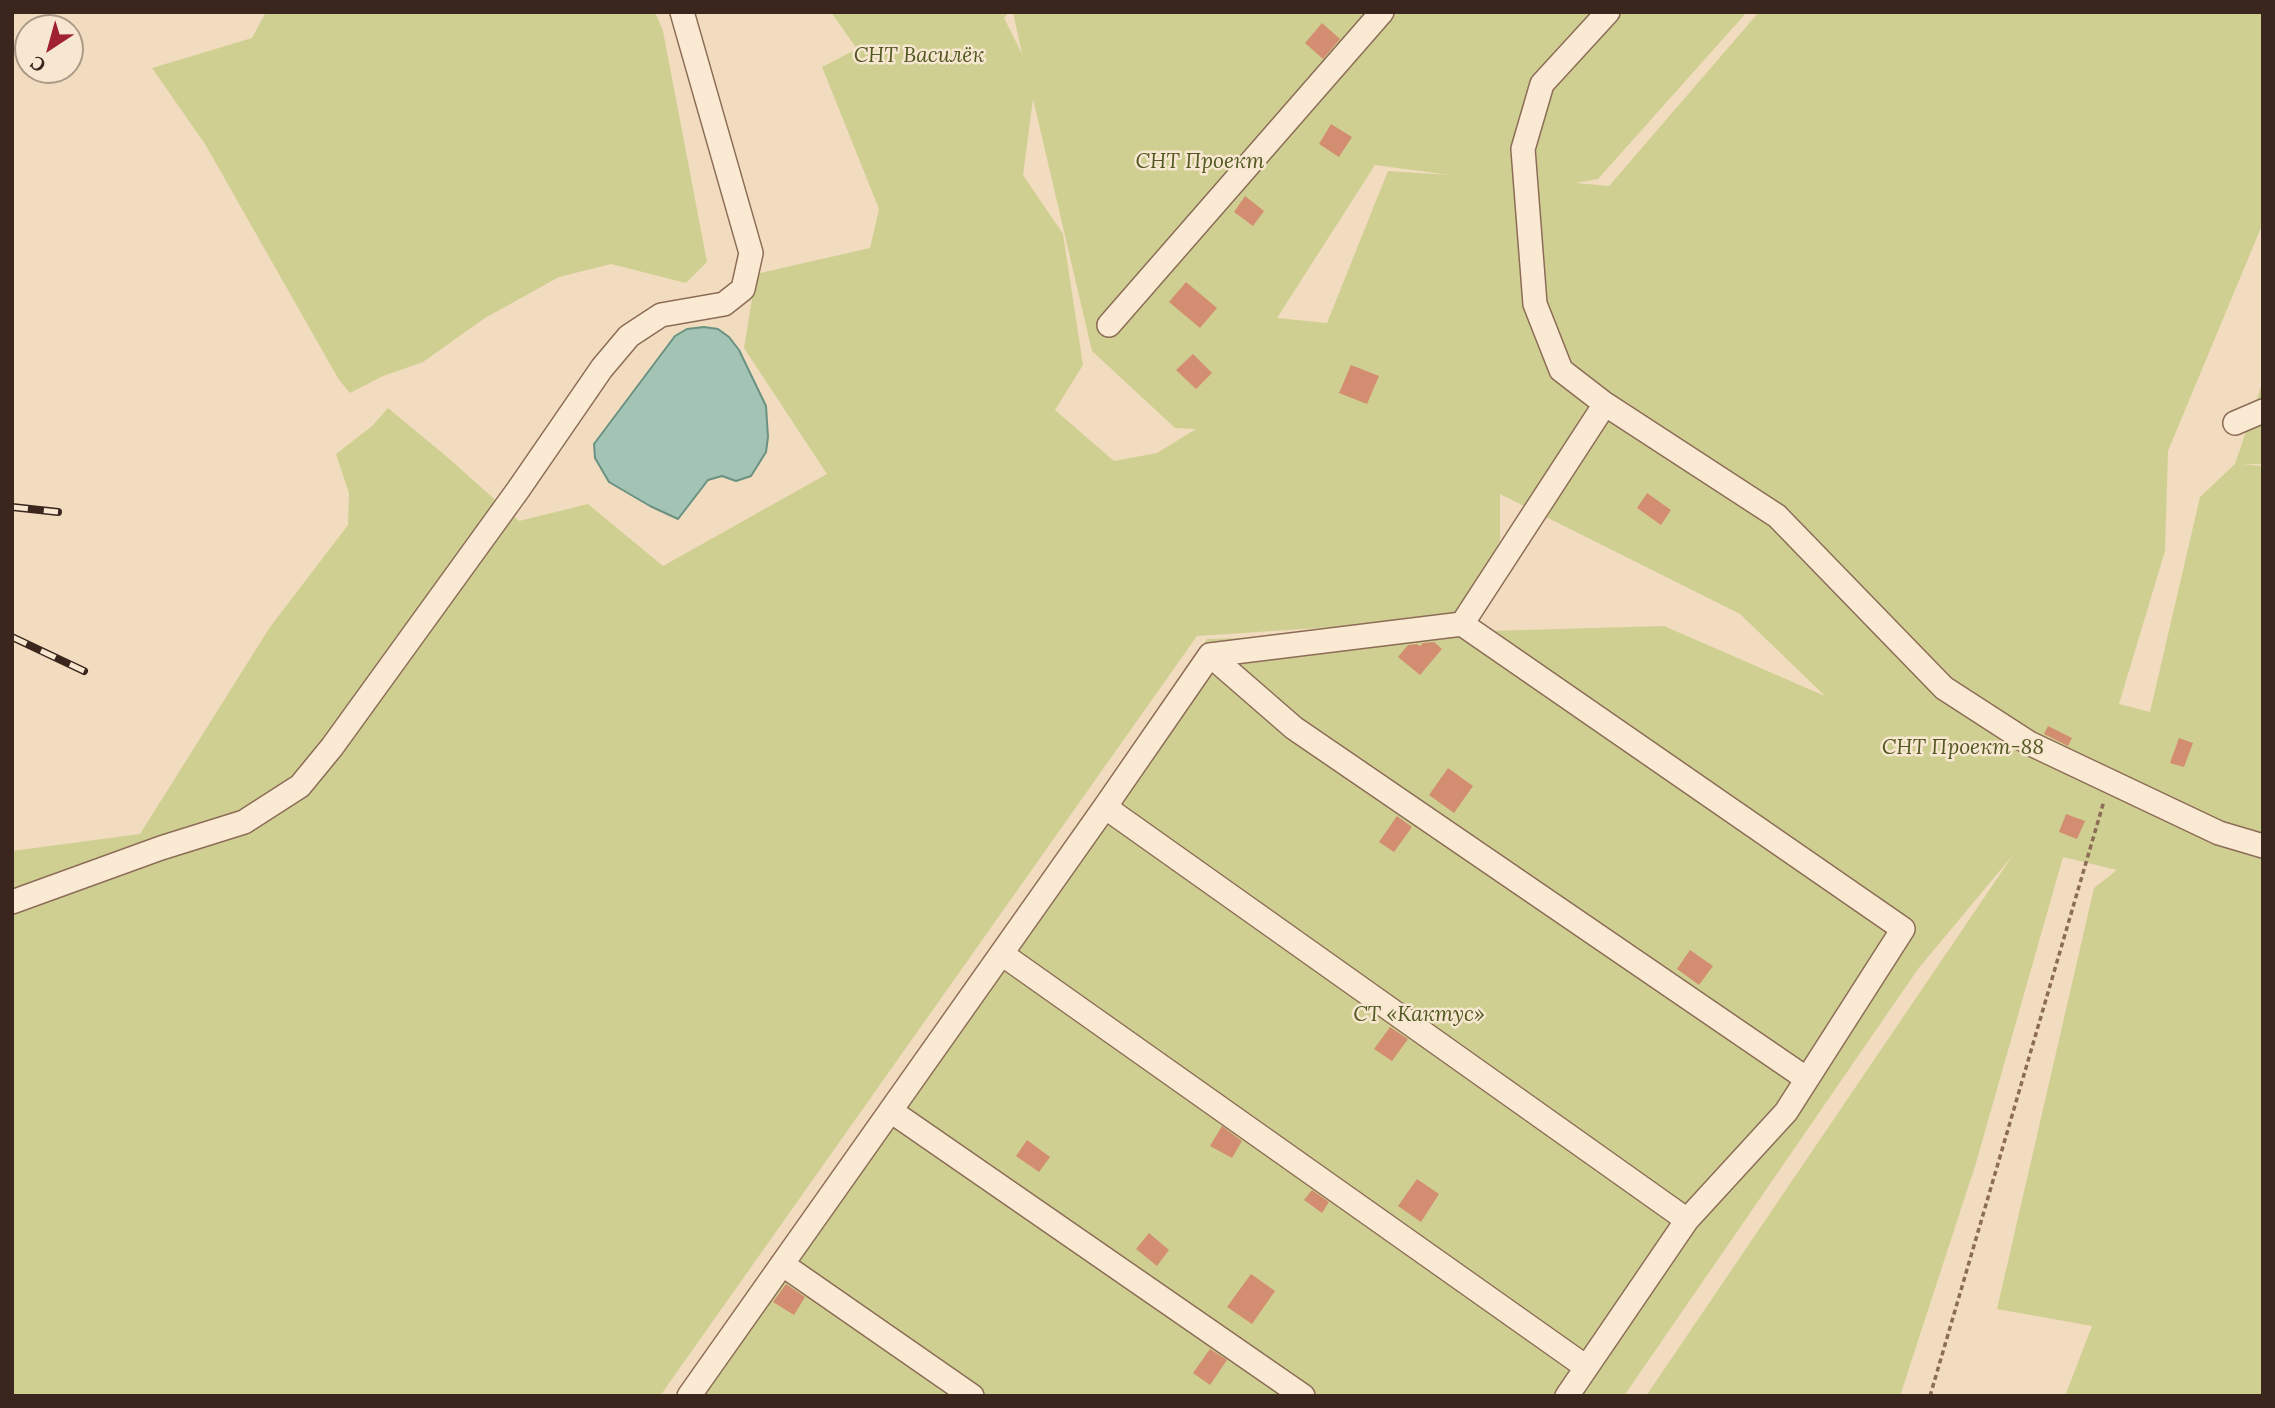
<!DOCTYPE html>
<meta charset="utf-8">
<style>
body{margin:0}
#map{position:relative;width:2275px;height:1408px;overflow:hidden;background:#f1dcbf;font-family:Lora,serif}
canvas{display:block}
.frame{position:absolute;inset:0;border:14px solid #3a261c;pointer-events:none}
.north{position:absolute;left:14px;top:14px;width:70px;height:70px;box-sizing:border-box;background:#f8e7d0;border:2px solid #ac9a88;border-radius:50%;rotate:216deg;font-size:19px;font-weight:700;line-height:28px;text-align:center;color:#3a261c}
.north::after{content:'';display:block;margin:auto;width:24px;height:32px;background:#9f2132;clip-path:polygon(50% 0,100% 100%,50% 72%,0 100%)}
</style>
<div id="map">
<canvas width="2275" height="1408"></canvas>
<div class="frame"></div>
<div class="north">С</div>
</div>
<script>
const c = document.querySelector('canvas').getContext('2d');
c.lineJoin = 'round';
function paint(path, color) {
  c.fillStyle = color;
  c.fill(path, 'evenodd');
}
function poly(rows) {
  const path = new Path2D();
  for (const r of rows) {
    path.moveTo(r[0], r[1]);
    for (let i = 2; i < r.length; i += 2) path.lineTo(r[i], r[i + 1]);
  }
  return path;
}
function stroke(path, color, width, dash) {
  c.strokeStyle = color;
  c.lineWidth = width;
  c.lineCap = dash ? 'butt' : 'round';
  c.setLineDash(dash || []);
  c.stroke(path);
}
function label(font, color, halo, rows, align = 'center') {
  c.font = font + ' Lora,serif';
  c.lineWidth = 5;
  c.setLineDash([]);
  c.textBaseline = 'middle';
  c.strokeStyle = halo;
  c.fillStyle = color;
  for (const [text, x, y, turn = 0] of rows) {
    c.save();
    c.translate(x, y);
    c.rotate((+turn || 0) * Math.PI / 180);
    c.textAlign = isNaN(turn) ? turn : align;
    if (halo) c.strokeText(text, 0, 0);
    c.fillText(text, 0, 0);
    c.restore();
  }
}
const green = poly([
 [266,12,655,12,663,31,707,262,686,283,611,264,559,277,485,318,423,362,383,376,350,393,339,380,205,144,152,68,252,38],
 [831,12,1009,12,1004,18,1022,54,1013,12,1747,12,1598,179,1576,183,1609,186,1759,12,2263,12,2263,223,2168,451,2165,551,2119,704,2150,712,2200,497,2235,464,2263,381,2263,464,2243,464,2263,466,2263,1396,2065,1396,2092,1326,1997,1309,2094,888,2117,870,2063,857,1976,1163,1900,1396,1646,1396,2013,855,1918,969,1624,1396,675,1396,1207,639,1664,626,1825,696,1740,614,1500,494,1500,541,1455,619,1197,636,660,1396,12,1396,12,851,140,834,270,627,348,525,349,493,336,454,372,426,388,408,446,456,519,521,588,504,663,566,827,474,744,348,756,274,870,248,879,209,822,67,857,49],
 [1033,99,1092,351,1175,428,1196,429,1157,453,1114,461,1055,410,1083,365,1063,234,1023,175],
 [1375,165,1450,175,1388,171,1327,323,1277,318]
]);
const water = poly([
 [704,327,718,329,729,337,739,350,766,406,768,437,766,452,751,476,736,481,722,476,708,480,678,519,650,506,609,482,595,458,594,444,675,336,687,329,704,327]
]);
const building = poly([
 [1322,23,1340,39,1323,59,1305,43],
 [1331,124,1352,137,1339,157,1319,144],
 [1245,196,1264,211,1253,226,1234,212],
 [1186,282,1217,308,1200,328,1169,302],
 [1193,354,1212,373,1196,389,1176,370],
 [1351,365,1379,376,1367,404,1339,393],
 [1647,493,1671,510,1661,525,1637,508],
 [1434,642,1442,649,1420,675,1398,657,1408,645,1417,644,1420,646,1423,643],
 [2048,726,2072,738,2068,746,2044,734],
 [2179,738,2193,743,2184,767,2170,763],
 [1448,768,1473,786,1454,813,1429,795],
 [2066,814,2085,821,2077,839,2059,832],
 [1397,816,1412,827,1394,852,1379,842],
 [1690,950,1713,966,1699,985,1677,969],
 [1390,1027,1408,1039,1392,1061,1374,1049],
 [1222,1126,1242,1141,1232,1158,1210,1146],
 [1027,1140,1050,1157,1039,1172,1016,1156],
 [1417,1179,1439,1194,1421,1222,1398,1206],
 [1312,1190,1329,1202,1322,1213,1304,1200],
 [1149,1233,1169,1250,1157,1266,1136,1249],
 [1251,1274,1275,1291,1252,1324,1227,1307],
 [786,1284,805,1297,794,1315,773,1302],
 [1210,1349,1227,1360,1210,1385,1193,1373]
]);
const path = poly([
 [1930,1396,2104,801]
]);
const minor = poly([
 [1608,12,1542,84,1523,149,1535,304,1561,370,1605,404,1777,516,1944,688,2029,743,2219,833,2263,846],
 [1109,325,1382,12],
 [2235,423,2263,411],
 [1462,624,1605,404],
 [1210,655,1294,728,1807,1079],
 [1105,807,1687,1220],
 [12,902,161,848,244,822,300,786,332,747,518,490,602,368,629,336,661,315,724,304,743,289,751,253,682,12],
 [1002,954,1586,1367],
 [891,1111,1303,1396],
 [782,1264,972,1396],
 [689,1396,1105,807,1210,655,1462,624,1903,929,1786,1112,1687,1220,1567,1396]
]);
const rail = poly([
 [12,507,58,512],
 [12,637,84,671]
]);
const parkNames = [
 ["СНТ Василёк",919,56],
 ["СНТ Проект",1200,162],
 ["СНТ Проект-88",1963,748],
 ["СТ «Кактус»",1419,1015]
];
paint(green, '#d0cf92');
paint(water, '#a3c3b5');
stroke(water, '#699282', 2);
paint(building, '#d38e72');
stroke(minor, '#8c6c56', 26);
stroke(path, '#8c6c56', 3.5, [5, 3.5]);
stroke(minor, '#fbead3', 23);
stroke(rail, '#3a261c', 8);
stroke(rail, '#f8e7d0', 5, [16]);
label('italic 21px', '#515821', '#f8e7d0', parkNames);
</script>
